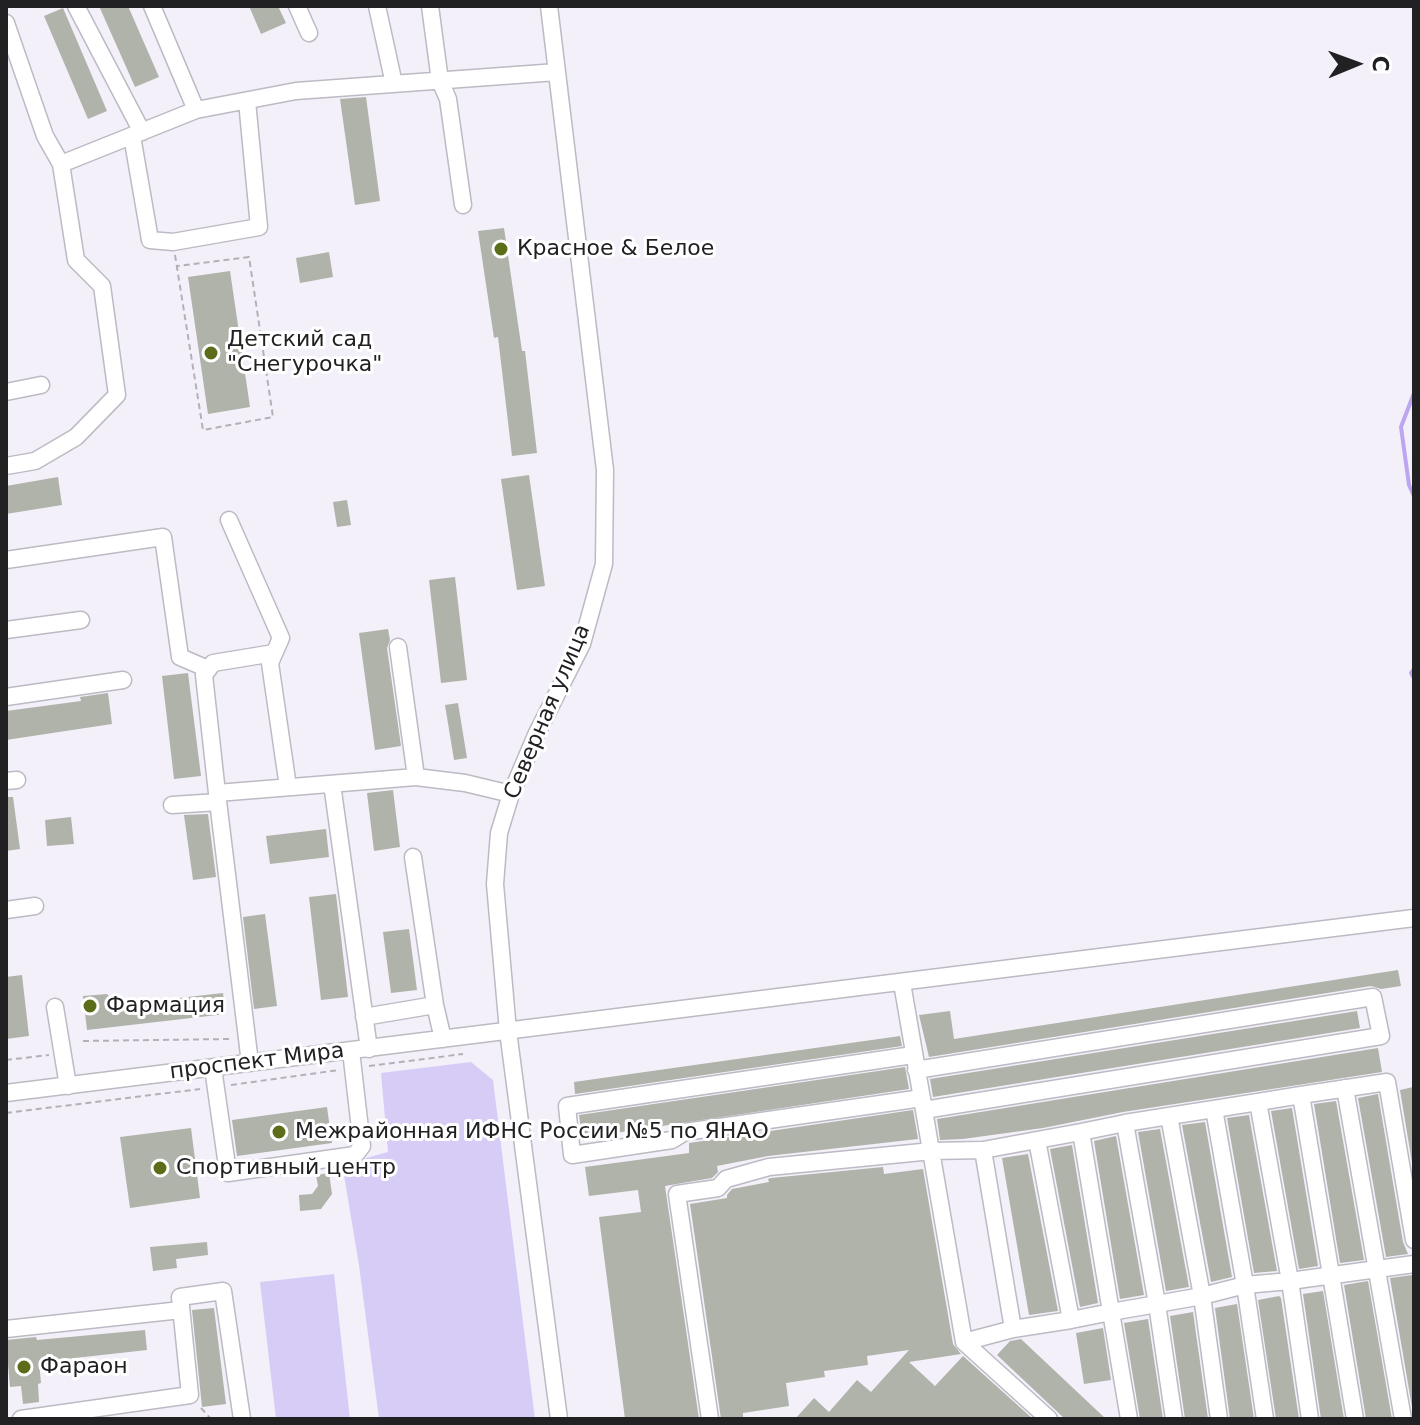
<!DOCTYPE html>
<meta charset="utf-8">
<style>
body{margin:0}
#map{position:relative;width:1420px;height:1425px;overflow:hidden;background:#f3f0fa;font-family:"DejaVu Sans",sans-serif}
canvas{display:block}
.frame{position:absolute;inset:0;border:8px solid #212023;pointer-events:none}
.north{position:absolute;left:1316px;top:24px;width:80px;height:80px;-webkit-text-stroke:6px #fff;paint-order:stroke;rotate:89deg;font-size:22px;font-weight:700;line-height:32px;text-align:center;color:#212023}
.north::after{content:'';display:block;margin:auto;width:28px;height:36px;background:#212023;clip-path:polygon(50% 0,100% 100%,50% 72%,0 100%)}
</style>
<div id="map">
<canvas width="1420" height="1425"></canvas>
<div class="frame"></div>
<div class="north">С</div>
</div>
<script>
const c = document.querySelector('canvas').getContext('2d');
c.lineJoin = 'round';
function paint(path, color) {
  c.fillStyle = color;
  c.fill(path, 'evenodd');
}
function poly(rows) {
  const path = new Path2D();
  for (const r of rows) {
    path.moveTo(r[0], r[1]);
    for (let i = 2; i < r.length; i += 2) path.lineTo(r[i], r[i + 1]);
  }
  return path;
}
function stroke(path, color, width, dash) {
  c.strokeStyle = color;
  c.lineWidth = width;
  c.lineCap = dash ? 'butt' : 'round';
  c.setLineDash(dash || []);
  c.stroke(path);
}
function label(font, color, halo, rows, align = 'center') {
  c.font = font + ' "DejaVu Sans",sans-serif';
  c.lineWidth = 6;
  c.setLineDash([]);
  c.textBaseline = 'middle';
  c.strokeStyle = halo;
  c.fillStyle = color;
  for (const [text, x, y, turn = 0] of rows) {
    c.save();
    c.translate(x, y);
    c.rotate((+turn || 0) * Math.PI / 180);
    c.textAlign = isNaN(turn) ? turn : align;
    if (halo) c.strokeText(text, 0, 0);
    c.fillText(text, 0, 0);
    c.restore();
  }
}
const green = poly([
 [471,1062,493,1080,535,1419,379,1419,359,1265,344,1175,361,1171,359,1160,388,1152,381,1073],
 [334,1274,350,1419,276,1419,260,1282]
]);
const stream = poly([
 [1414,393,1401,427,1409,485,1414,496],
 [1414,669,1411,673,1414,678]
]);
const building = poly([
 [99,6,128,6,159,77,135,87],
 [249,6,278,6,286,23,261,34],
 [63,8,107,111,88,119,44,16],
 [366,97,380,201,355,205,340,99],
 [504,228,522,351,525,351,537,453,512,456,498,337,494,338,478,231],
 [329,252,333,277,300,283,296,258],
 [230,271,250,407,208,414,188,277],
 [529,475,545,586,517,590,501,479],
 [58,477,62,505,6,514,6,486],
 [347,500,351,525,337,527,333,502],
 [455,577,467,680,441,683,429,580],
 [388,629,390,640,387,648,401,746,375,750,359,633],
 [188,673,201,776,174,779,162,676],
 [108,693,112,724,6,740,6,711,81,701,80,697],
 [458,703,467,758,454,760,445,705],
 [393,790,400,847,374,851,367,793],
 [6,797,13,797,20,849,6,851],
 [208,814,216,877,193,880,184,815],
 [71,817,74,844,47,846,45,820],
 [326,829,329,857,270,864,266,836],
 [336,894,348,997,321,1000,309,897],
 [265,914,277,1006,254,1009,243,917],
 [409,929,417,990,391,993,383,932],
 [1398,970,1401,986,1381,989,1371,986,929,1057,919,1015,950,1011,954,1039],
 [22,975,29,1036,6,1039,6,977],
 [223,993,226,1014,87,1030,83,996,107,994,117,1005],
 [1357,1011,1360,1028,933,1097,930,1079],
 [900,1036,902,1046,575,1094,574,1082],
 [1378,1048,1382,1072,1123,1112,1043,1128,963,1139,940,1140,937,1119],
 [905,1067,909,1089,582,1138,579,1115],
 [1413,1087,1414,1096,1414,1175,1400,1090],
 [1378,1094,1403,1242,1408,1254,1386,1257,1358,1098],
 [1336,1101,1364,1260,1340,1263,1314,1104],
 [327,1107,332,1143,237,1156,232,1120],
 [1292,1108,1318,1266,1299,1269,1271,1111],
 [913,1110,918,1139,768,1156,717,1166,718,1172,712,1178,665,1186,699,1419,625,1419,599,1217,641,1212,638,1190,589,1196,585,1167,689,1153,689,1143],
 [1249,1115,1277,1271,1254,1273,1227,1118],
 [1205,1122,1232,1277,1211,1282,1182,1125],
 [191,1128,200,1198,130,1208,120,1137],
 [1160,1129,1189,1287,1166,1291,1138,1132],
 [1116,1136,1144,1295,1120,1299,1094,1141],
 [1072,1145,1098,1303,1080,1307,1050,1149],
 [1028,1154,1058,1311,1029,1315,1002,1158],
 [883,1167,884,1174,923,1169,953,1344,961,1354,909,1362,935,1386,963,1356,1033,1419,795,1419,814,1398,829,1412,857,1380,871,1392,909,1350,867,1356,868,1365,824,1371,825,1377,786,1383,789,1406,743,1413,743,1419,721,1419,690,1204,727,1198,727,1195,732,1189,769,1182,768,1179,771,1178],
 [329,1173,332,1194,321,1209,300,1211,299,1195,312,1194,318,1186,316,1175],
 [207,1242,208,1255,176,1259,177,1268,153,1271,150,1247],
 [1412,1275,1414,1283,1414,1419,1390,1278],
 [1368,1281,1392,1419,1366,1419,1344,1285],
 [1323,1291,1344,1419,1321,1419,1303,1294],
 [1279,1296,1281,1298,1299,1419,1276,1419,1258,1300],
 [1237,1304,1254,1419,1230,1419,1215,1308],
 [214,1308,226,1404,202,1407,192,1310],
 [1193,1312,1208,1419,1185,1419,1170,1316],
 [1148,1319,1163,1419,1140,1419,1124,1323],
 [1103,1328,1111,1380,1084,1384,1076,1333],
 [145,1330,147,1350,39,1362,41,1383,38,1384,39,1402,23,1404,21,1386,10,1387,6,1340,36,1337,37,1340],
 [1021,1339,1106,1419,1065,1419,997,1355,1010,1341]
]);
const path = poly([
 [175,255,203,430,273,417,249,257,177,266],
 [83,1041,230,1039],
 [6,1060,49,1055],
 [369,1066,463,1054],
 [231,1085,339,1070],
 [6,1113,200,1089],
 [201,1408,211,1419]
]);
const minor = poly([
 [76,6,142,132],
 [152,6,196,110],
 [297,6,309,33],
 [377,6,394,84],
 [430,6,440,81,448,99,463,205],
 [549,6,605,470,604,564,582,644,537,733,511,794,499,833,495,884,508,1031,559,1419],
 [6,23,45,136,61,164],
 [132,136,150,240,173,242,259,227,247,101],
 [6,392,41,385],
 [6,466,35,461,76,437,117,395,102,286,76,260,61,164,196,110,296,91,557,72],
 [229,520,281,638,270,663,288,787],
 [6,560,163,537,180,657,208,669],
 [6,630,81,620],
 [398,647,416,777],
 [6,697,123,680],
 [6,781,17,780],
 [332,784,369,1049],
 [217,793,204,675,213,663,274,653],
 [172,805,218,802],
 [413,857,435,1005,443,1039],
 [6,910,35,906],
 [902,983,964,1342,1013,1329,983,1150,1037,1140,1071,1320,1111,1312,1081,1132,1125,1123,1157,1304,1202,1296,1169,1116,1214,1109,1245,1285,1290,1281,1258,1102,1301,1095,1355,1419],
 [55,1007,68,1086],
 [364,1017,435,1005],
 [913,1055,567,1106,572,1155,672,1140,685,1132,922,1098],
 [250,1063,217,793,416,777,465,783,511,794],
 [213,1068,228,1173,355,1155,362,1146,351,1051],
 [916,1070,1373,997,1381,1036,924,1110],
 [1345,1088,1403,1419],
 [6,1093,1414,918],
 [1301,1095,1387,1082,1414,1240],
 [1214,1109,1258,1102],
 [1125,1123,1169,1116],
 [1037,1140,1081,1132],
 [6,1329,181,1310],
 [1013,1329,1071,1320],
 [964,1342,1049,1419],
 [21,1419,190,1395,180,1297,223,1291,242,1419],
 [710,1419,677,1194,718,1188,726,1179,769,1167,932,1151,983,1150],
 [1129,1419,1111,1312,1157,1304,1174,1419],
 [1219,1419,1202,1296,1245,1285,1265,1419],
 [1310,1419,1290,1281,1414,1264]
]);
const markers = [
 [501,249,8,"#5c6d19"],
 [211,353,8,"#5c6d19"],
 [90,1006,8,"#5c6d19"],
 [279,1132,8,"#5c6d19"],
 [160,1168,8,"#5c6d19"],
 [24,1367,8,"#5c6d19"]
];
const poiNames = [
 ["Красное & Белое",517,249],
 ["Детский сад",227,340],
 ["\"Снегурочка\"",227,365],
 ["Фармация",106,1006],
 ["Межрайонная ИФНС России №5 по ЯНАО",295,1132],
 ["Спортивный центр",176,1168],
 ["Фараон",40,1367]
];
const streetNames = [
 ["Северная улица",548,712,-67],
 ["проспект Мира",257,1062,-7]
];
paint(green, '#d7ccf6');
stroke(stream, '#bda6f1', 4);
paint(building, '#b0b3aa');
stroke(minor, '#bcbac3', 19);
stroke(path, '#b3b1b8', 2, [6, 4]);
stroke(minor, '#fff', 16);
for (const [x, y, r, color] of markers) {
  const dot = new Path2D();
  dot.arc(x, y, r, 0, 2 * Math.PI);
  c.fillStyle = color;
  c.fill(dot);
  stroke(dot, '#fff', 3);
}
label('22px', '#212023', '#fff', poiNames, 'left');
label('22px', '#212023', '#fff', streetNames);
</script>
